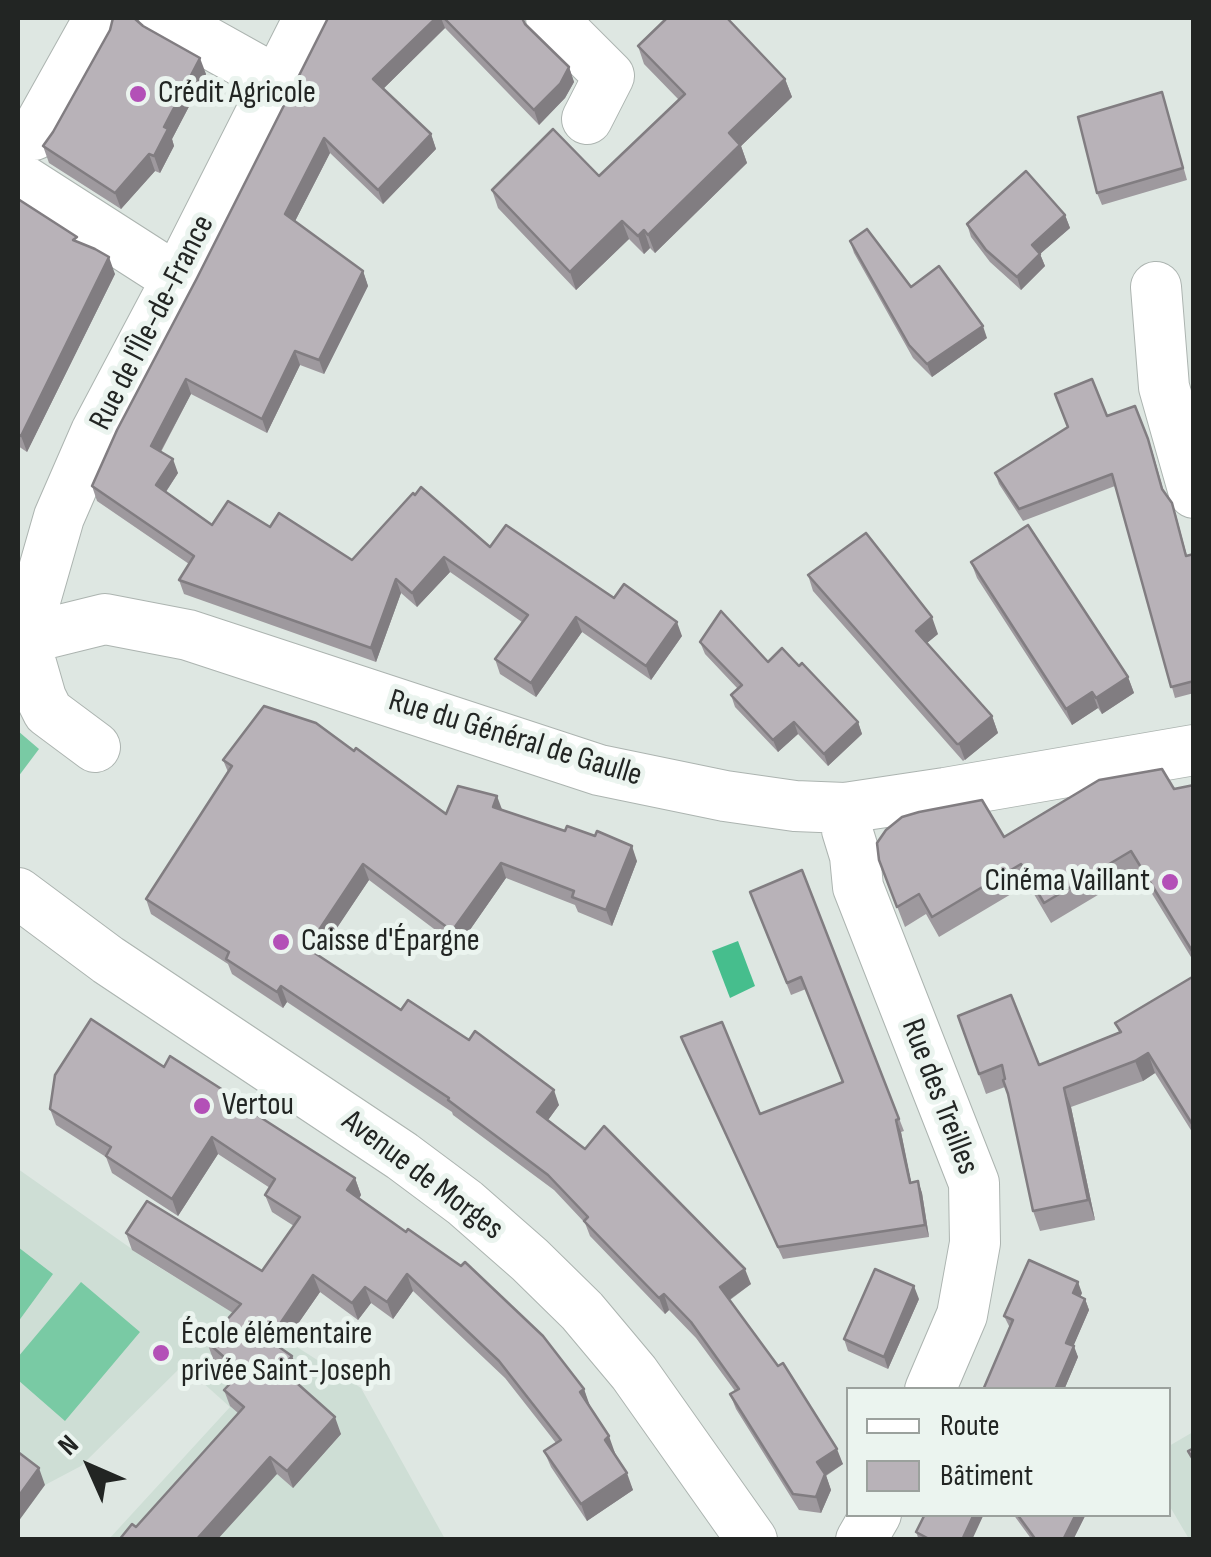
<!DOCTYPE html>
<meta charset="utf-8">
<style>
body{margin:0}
#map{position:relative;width:1211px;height:1557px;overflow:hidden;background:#dee7e2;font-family:"Sofia Sans Condensed",sans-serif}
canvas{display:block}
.frame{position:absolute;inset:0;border:20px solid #222523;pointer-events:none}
.legend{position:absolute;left:846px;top:1387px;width:325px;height:130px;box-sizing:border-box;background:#ebf4ef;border:2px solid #9ba19d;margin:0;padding:12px 18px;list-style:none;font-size:30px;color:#222523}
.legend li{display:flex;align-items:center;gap:20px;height:50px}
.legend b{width:50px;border:2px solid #9ba19d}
.north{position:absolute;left:40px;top:1417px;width:100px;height:100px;-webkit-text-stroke:8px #ebf4ef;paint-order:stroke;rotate:315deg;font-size:28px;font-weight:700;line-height:40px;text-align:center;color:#222523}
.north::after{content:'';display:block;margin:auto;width:35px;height:45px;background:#222523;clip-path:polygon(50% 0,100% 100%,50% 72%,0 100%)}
</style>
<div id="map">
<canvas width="1211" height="1557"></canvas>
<div class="frame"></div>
<ul class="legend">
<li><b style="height:12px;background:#fff"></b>Route</li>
<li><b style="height:28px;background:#b8b2b8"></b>Bâtiment</li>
</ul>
<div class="north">N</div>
</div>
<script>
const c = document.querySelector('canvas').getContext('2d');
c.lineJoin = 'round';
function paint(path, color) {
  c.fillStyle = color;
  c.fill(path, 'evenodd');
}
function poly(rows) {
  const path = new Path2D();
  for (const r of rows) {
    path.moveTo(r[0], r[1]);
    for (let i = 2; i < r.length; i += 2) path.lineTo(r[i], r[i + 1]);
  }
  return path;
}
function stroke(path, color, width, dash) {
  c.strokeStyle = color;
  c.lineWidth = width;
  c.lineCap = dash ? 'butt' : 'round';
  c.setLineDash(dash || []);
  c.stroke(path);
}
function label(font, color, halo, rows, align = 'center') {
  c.font = font + ' "Sofia Sans Condensed",sans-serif';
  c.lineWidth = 10;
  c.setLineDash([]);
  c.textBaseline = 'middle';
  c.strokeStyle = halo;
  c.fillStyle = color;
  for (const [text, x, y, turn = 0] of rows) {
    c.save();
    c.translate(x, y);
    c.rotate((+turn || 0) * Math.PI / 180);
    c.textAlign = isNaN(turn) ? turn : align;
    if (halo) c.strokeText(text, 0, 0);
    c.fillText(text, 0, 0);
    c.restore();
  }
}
const built = poly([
 [18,1169,149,1261,214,1301,247,1315,361,1388,445,1539,109,1539,230,1407,183,1365,81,1466,45,1485,18,1522],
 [1193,1432,1193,1539,1189,1539,1169,1505,1169,1446]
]);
const green = poly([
 [18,731,39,749,18,777],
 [18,1247,53,1274,18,1322],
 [81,1282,140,1332,65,1421,18,1380,18,1357]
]);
const water = poly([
 [738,941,755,986,730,998,712,951]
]);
const minor = poly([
 [164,18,277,81],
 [551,18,609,76,587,119],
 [34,135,91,33],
 [18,177,177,279],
 [1156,287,1164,387,1194,493],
 [18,638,24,639,105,619,188,635,599,770,725,796,795,806,845,808,945,793,1194,750],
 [24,639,41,698,48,712,95,747],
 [18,646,24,639,59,517,96,432,177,279,309,18],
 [845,808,847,830,855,856,858,887,974,1183,975,1243,962,1315,930,1390],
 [18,893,108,960,402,1156,465,1203,530,1260,582,1311,634,1373,752,1540],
 [861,1540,876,1514]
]);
const wall = poly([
 [328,18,522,18,525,24,569,67,574,82,565,98,539,125,445,28,383,89,431,134,436,149,383,204,330,153,295,221,363,271,368,286,324,374,300,365,267,433,191,394,161,452,178,473,166,492,212,525,270,527,352,560,490,547,614,598,682,636,651,680,582,632,536,697,500,674,495,659,522,622,450,572,417,607,401,593,376,662,184,594,179,580,189,564,97,501,92,486],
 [143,26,206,74,172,139,174,146,160,173,155,171,121,209,49,163,43,146],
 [638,46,785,79,792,97,741,146,747,163,655,253,650,248,644,254,629,239,576,290,498,208,492,190,599,176,679,100,644,64],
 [1166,105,1187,180,1102,205,1097,193],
 [18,199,79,243,115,274,27,452,18,446],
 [1065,215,1070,228,1040,254,1045,266,1021,290,990,262,971,237,967,224],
 [850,241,911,287,987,338,932,377,913,358,854,253],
 [1107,416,1152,450,1164,492,1176,515,1187,556,1194,554,1194,693,1175,698,1115,486,1023,521,999,484,995,473],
 [971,562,1128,677,1134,693,1102,714,1098,708,1072,725,977,578],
 [808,575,938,634,927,643,992,716,998,733,963,761,813,591],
 [700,642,768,662,799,666,858,722,862,734,828,766,798,734,778,752,735,707,731,695,738,689,705,654],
 [354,751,446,814,502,810,637,861,612,926,578,912,575,905,506,878,458,947,369,880,318,955,401,1010,559,1105,548,1120,751,1284,730,1300,843,1464,826,1476,831,1490,821,1513,799,1510,736,1409,730,1394,735,1391,696,1338,669,1310,665,1314,590,1236,585,1223,554,1190,453,1115,452,1112,287,1002,283,1008,232,974,228,964,151,914,146,899,228,772,223,760],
 [1194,785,1194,962,1138,871,1051,923,1028,884,939,937,926,914,905,927,879,860,1004,837,1174,789],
 [802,870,904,1131,901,1132,911,1183,918,1181,922,1193,929,1237,783,1259,681,1037,760,1114,842,1082,806,989,791,995,750,892],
 [1194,976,1194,1135,1155,1073,1143,1081,1071,1107,1095,1220,1040,1231,1033,1211,1009,1096,1005,1087,986,1094,958,1016,1039,1065,1119,1032,1115,1023],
 [164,1067,237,1099,238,1103,355,1178,361,1195,359,1199,584,1389,589,1406,615,1453,633,1490,587,1521,551,1467,544,1451,556,1443,505,1378,413,1291,393,1319,371,1303,358,1320,320,1292,281,1348,292,1356,299,1373,293,1380,341,1434,293,1488,277,1474,136,1527,238,1413,230,1406,224,1390,235,1378,213,1359,207,1342,233,1313,132,1250,126,1233,262,1271,294,1226,272,1212,265,1195,270,1188,218,1154,178,1216,112,1173,106,1157,56,1125,50,1109],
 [1082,1293,1080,1297,1085,1299,1089,1310,1073,1346,1078,1357,1064,1390,983,1390,1010,1328,1004,1316],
 [919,1299,888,1369,848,1351,844,1339],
 [1013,1514,1086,1514,1073,1540,1032,1540],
 [916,1532,972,1540,919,1540]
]);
const shadedWall = poly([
 [436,18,441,18,445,28,378,94,373,79],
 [200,58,206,74,172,139,174,146,160,173,154,156,164,127],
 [569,67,574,82,565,98,539,125,534,110],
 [785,79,792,97,741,146,747,163,655,253,648,235,729,133],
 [431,134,436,149,383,204,378,190],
 [324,138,330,153,291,229,285,214],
 [149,154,155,171,121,209,115,193],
 [1065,215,1070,228,1040,254,1045,266,1021,290,1017,277,1032,245],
 [622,221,629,239,576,290,570,272],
 [644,230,650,248,644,254,638,236],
 [109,257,115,274,27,452,21,436],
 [363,271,368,286,324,374,319,360],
 [983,326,987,338,932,377,927,364],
 [295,351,300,365,267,433,262,419],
 [186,379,191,394,156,460,151,446],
 [173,459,178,473,161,499,156,485],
 [444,557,450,572,417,607,412,593],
 [396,579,401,593,376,662,371,648],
 [576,617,582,632,536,697,531,683],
 [932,617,938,634,922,647,916,631],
 [677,622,682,636,651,680,646,666],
 [1128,677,1134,693,1102,714,1096,698],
 [1092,692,1098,708,1072,725,1066,709],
 [992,716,998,733,965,760,959,744],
 [794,722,798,734,778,752,773,740],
 [858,722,862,734,828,766,824,754],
 [497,796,503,812,493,807],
 [632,846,637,861,612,926,606,910],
 [501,863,506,878,458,947,452,931],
 [363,864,369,880,313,964,307,948],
 [281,986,287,1002,283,1008,277,992],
 [1148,1053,1155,1073,1143,1081,1135,1061],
 [1064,1088,1071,1107,1095,1220,1088,1200],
 [554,1090,559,1105,543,1127,537,1112],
 [896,1120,901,1132,914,1195,910,1183],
 [212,1137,218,1154,178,1216,172,1199],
 [355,1178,361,1195,353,1207,347,1190],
 [918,1181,922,1193,929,1237,925,1225],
 [745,1269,751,1284,726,1302,720,1287],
 [407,1274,413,1291,393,1319,387,1302],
 [313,1275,320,1292,275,1357,269,1340],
 [1078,1282,1082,1293,1077,1304,1073,1293],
 [914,1286,919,1299,888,1369,884,1357],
 [365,1287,371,1303,358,1320,352,1303],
 [664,1294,669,1310,665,1314,659,1298],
 [1085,1299,1089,1310,1070,1354,1066,1343],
 [1074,1346,1078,1357,1064,1390,1055,1390],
 [292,1356,299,1373,288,1386,281,1369],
 [584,1389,590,1406,586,1409,580,1392],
 [335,1417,341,1434,293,1488,287,1471],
 [609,1436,615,1453,611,1456,605,1440],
 [837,1449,843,1464,826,1475,831,1490,821,1513,816,1497,817,1462],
 [270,1457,277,1474,217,1540,196,1540],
 [39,1468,45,1485,18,1522,18,1497],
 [627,1473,633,1490,587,1521,581,1504],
 [974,1514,984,1514,972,1540,962,1540],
 [1076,1514,1086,1514,1073,1540,1063,1540]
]);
const building = poly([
 [113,18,134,18,143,26,200,58,164,127,168,129,154,156,149,154,115,193,43,146,53,132,110,30,113,18],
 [328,18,436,18,373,79,431,134,378,190,324,138,285,214,363,271,319,360,295,351,262,419,186,379,151,446,173,459,156,485,212,525,228,501,270,527,279,513,352,560,413,493,415,495,421,487,490,547,506,525,614,598,624,584,677,622,646,666,576,617,531,683,495,659,528,615,444,557,412,593,396,579,371,648,179,580,194,556,92,486,117,430,197,278,328,18],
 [444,18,522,18,525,24,569,67,560,84,534,110,444,18],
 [667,18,727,18,785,79,729,133,740,145,648,235,644,230,638,236,622,221,570,272,492,190,553,129,599,176,685,94,638,46,667,18],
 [1162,92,1183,168,1097,193,1078,117,1162,92],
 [1026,171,1065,215,1032,245,1040,254,1017,277,986,250,967,224,1026,171],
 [18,199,77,237,73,240,95,249,109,257,21,436,18,434,18,199],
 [867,229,911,287,939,266,983,326,927,364,909,345,850,241,867,229],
 [1092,379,1107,416,1135,406,1148,439,1162,489,1172,503,1186,556,1194,554,1194,681,1171,687,1112,474,1019,509,995,473,1068,427,1055,394,1092,379],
 [1028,525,1128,677,1096,698,1092,692,1066,709,971,562,1028,525],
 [866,533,932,617,916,631,992,716,959,744,957,744,808,575,866,533],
 [721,611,768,662,782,648,799,666,802,663,858,722,824,754,794,722,773,740,731,695,742,685,700,642,721,611],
 [264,706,316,723,354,751,356,748,446,814,458,786,497,796,493,807,565,831,567,826,595,836,597,831,632,846,606,910,572,897,574,891,501,863,452,931,363,864,307,948,401,1010,408,1000,469,1040,475,1031,554,1090,537,1112,585,1149,604,1126,745,1269,720,1287,778,1366,783,1363,837,1449,817,1462,825,1474,816,1497,793,1494,730,1394,739,1389,691,1322,664,1294,659,1298,584,1221,588,1217,548,1175,448,1100,449,1098,281,986,277,992,226,959,229,952,146,899,232,766,223,760,264,706],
 [1162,769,1174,789,1194,785,1194,954,1131,851,1044,903,1021,864,932,917,919,894,897,907,879,860,877,843,886,830,902,817,919,812,982,800,1004,837,1099,780,1162,769],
 [802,870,899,1119,896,1120,910,1183,918,1181,925,1225,778,1247,681,1037,722,1022,760,1114,843,1082,801,977,787,983,750,892,802,870],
 [1194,976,1194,1127,1148,1053,1135,1061,1064,1088,1088,1200,1033,1211,1008,1094,1003,1080,1005,1079,1002,1065,979,1074,958,1016,1011,995,1039,1065,1121,1032,1115,1023,1194,976],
 [91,1019,164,1067,170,1056,237,1099,235,1101,355,1178,347,1190,406,1232,408,1229,461,1266,465,1262,543,1336,584,1389,580,1392,609,1436,605,1440,627,1473,581,1504,544,1451,561,1440,499,1361,407,1274,387,1302,365,1287,352,1303,313,1275,269,1340,292,1356,281,1369,335,1417,287,1471,270,1457,196,1540,119,1540,132,1524,136,1527,244,1407,224,1390,241,1372,207,1342,241,1304,126,1233,147,1201,262,1271,300,1217,265,1195,275,1179,212,1137,172,1199,106,1156,111,1147,50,1109,55,1075,91,1019],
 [1029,1260,1078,1282,1073,1293,1085,1299,1066,1343,1074,1346,1055,1390,983,1390,1013,1320,1004,1316,1029,1260],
 [875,1269,914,1286,884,1357,844,1339,875,1269],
 [1194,1448,1194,1461,1188,1451,1194,1448],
 [18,1452,39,1468,18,1497,18,1452],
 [925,1514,974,1514,962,1540,931,1540,916,1532,925,1514],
 [1017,1514,1076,1514,1063,1540,1036,1540,1017,1514]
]);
const markers = [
 [138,94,10,"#b350b7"],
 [1170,882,10,"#b350b7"],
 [281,942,10,"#b350b7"],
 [202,1106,10,"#b350b7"],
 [161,1353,10,"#b350b7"]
];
const poiNames = [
 ["Crédit Agricole",158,94],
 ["Cinéma Vaillant",1150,882,"right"],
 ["Caisse d'Épargne",301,942],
 ["Vertou",222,1106],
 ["École élémentaire",181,1335],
 ["privée Saint-Joseph",181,1372]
];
const streetNames = [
 ["Rue de l'Île-de-France",153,323,-63],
 ["Rue du Général de Gaulle",515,739,17],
 ["Rue des Treilles",939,1097,69],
 ["Avenue de Morges",422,1176,37]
];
paint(built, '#ceded5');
paint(green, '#79caa4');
paint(water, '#46be8d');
stroke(minor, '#acb4b0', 52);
stroke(minor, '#fff', 50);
paint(wall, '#9e999e');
paint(shadedWall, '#817d81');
paint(building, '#b8b2b8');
stroke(building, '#817d81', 2.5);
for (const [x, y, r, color] of markers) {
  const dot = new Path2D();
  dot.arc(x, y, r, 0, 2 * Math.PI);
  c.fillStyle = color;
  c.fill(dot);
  stroke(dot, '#ebf4ef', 4);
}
label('32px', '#222523', '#ebf4ef', poiNames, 'left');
label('32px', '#222523', '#ebf4ef', streetNames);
</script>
